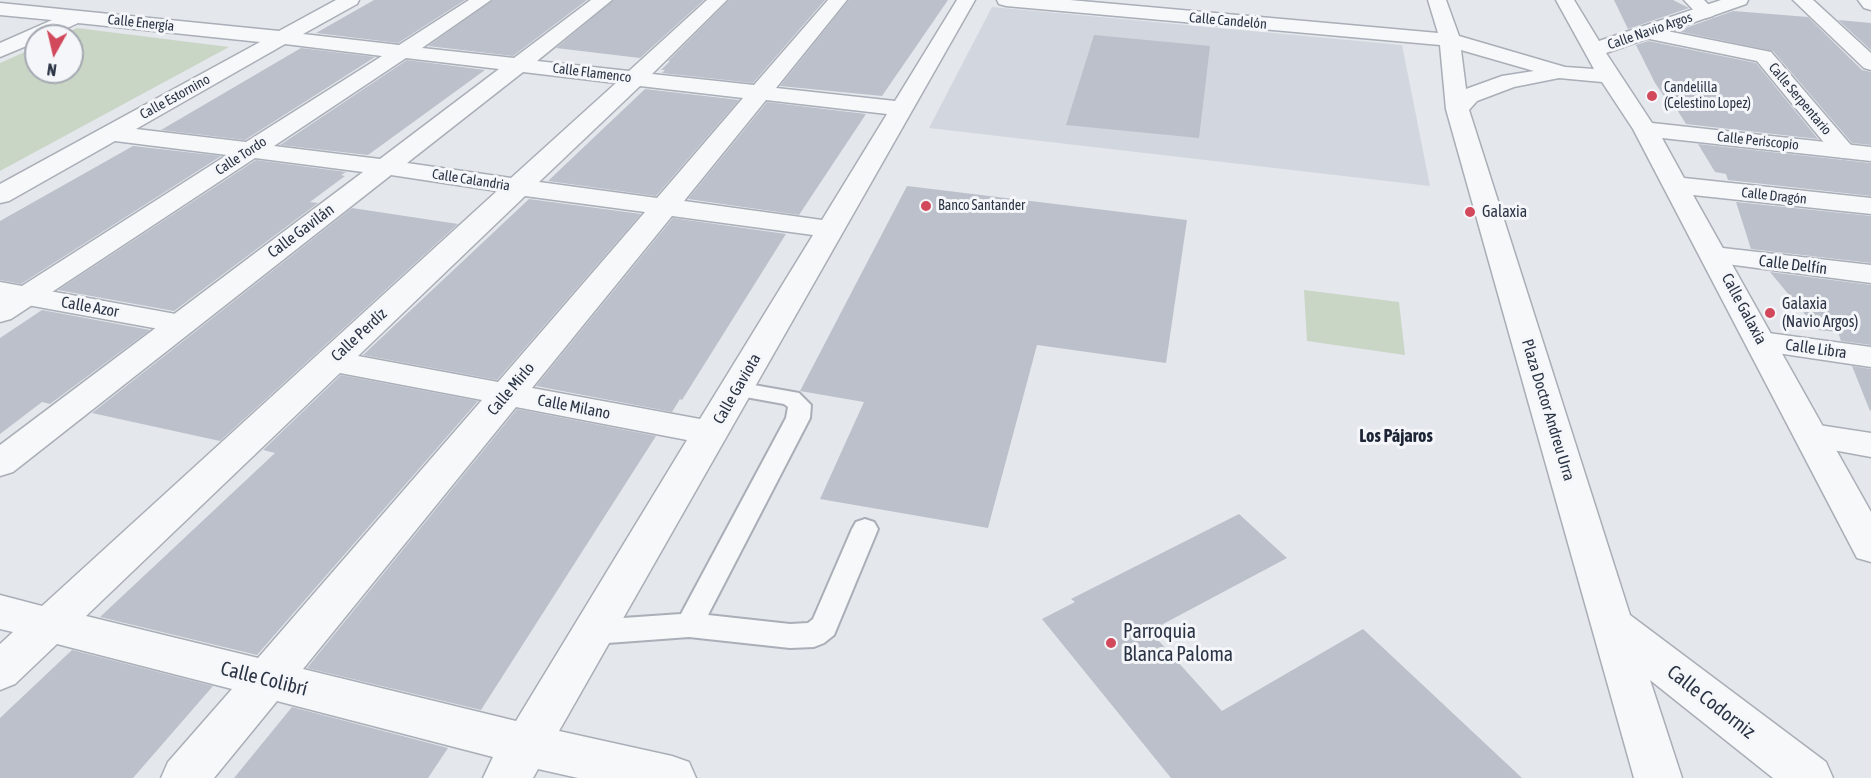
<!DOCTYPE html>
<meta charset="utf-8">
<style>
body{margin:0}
#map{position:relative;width:1871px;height:778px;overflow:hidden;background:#e4e7ec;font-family:"Asap Condensed",sans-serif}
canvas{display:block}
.north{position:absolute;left:24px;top:24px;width:60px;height:60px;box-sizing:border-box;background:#f4f6f9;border:2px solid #a4a8b1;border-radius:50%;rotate:188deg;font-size:16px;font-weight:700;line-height:24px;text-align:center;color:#2b3445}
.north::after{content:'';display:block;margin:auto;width:21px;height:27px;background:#d1495b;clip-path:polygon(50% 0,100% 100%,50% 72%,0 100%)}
</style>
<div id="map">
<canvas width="1871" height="778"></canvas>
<div class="north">N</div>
</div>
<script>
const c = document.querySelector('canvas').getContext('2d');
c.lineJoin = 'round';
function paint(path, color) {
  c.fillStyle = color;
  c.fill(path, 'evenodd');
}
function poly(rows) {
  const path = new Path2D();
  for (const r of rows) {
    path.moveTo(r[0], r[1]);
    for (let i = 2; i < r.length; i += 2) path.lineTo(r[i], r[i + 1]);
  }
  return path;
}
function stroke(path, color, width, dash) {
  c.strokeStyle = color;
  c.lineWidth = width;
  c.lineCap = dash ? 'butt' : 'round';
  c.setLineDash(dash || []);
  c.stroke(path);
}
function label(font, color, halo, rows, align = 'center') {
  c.font = font + ' "Asap Condensed",sans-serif';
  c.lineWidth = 6;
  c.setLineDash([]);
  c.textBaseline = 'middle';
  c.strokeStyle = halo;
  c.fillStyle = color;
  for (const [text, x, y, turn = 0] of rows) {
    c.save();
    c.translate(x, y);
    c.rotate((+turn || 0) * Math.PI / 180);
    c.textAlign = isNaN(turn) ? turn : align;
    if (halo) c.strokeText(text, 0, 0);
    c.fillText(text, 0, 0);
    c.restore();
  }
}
const built = poly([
 [992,7,1402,45,1430,186,929,128]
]);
const green = poly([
 [77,28,229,47,0,171,0,63,36,47,36,72,72,72,72,36,60,36],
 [1304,290,1399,302,1405,355,1307,341]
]);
const building = poly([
 [374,0,465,0,398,43,316,33],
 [493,0,587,0,513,56,428,46],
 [614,0,704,0,640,58,556,48],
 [729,0,825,0,753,83,662,73,665,70,661,70,670,61,668,61],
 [849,0,948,0,882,96,780,86],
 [1614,0,1673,0,1689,8,1628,29],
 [1733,11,1808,17,1862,70,1871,72,1871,145,1852,143,1773,51,1677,31],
 [1838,20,1871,23,1871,50],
 [1094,35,1210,46,1199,138,1066,125],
 [1648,41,1756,63,1818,139,1686,124,1671,100,1666,99,1655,83,1636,45],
 [301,48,375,57,245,140,161,130],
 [407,60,485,70,368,155,280,145],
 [645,89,739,100,656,196,548,181],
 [767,102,866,114,799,215,688,199],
 [1698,144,1871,163,1871,196,1728,180,1726,174,1715,172],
 [133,146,221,156,21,284,0,280,0,221],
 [256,160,346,172,341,175,345,176,310,202,318,203,174,311,58,290],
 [907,186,1187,220,1166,363,1037,345,988,528,820,499,864,402,800,391],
 [529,199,641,214,497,380,363,355],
 [1736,202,1871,216,1871,263,1751,249],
 [352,208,458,224,220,441,92,413],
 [673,218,786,234,682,400,680,399,672,412,536,386],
 [1770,272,1871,285,1871,345,1841,341,1838,332,1818,330],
 [42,310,150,330,50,404,42,402,0,434,0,338],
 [1852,366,1871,369,1871,410,1870,411],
 [341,375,478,401,257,655,100,617,275,453,263,450],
 [517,409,656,436,481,710,307,668],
 [1239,514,1287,558,1150,631,1222,711,1363,629,1522,778,1171,778,1042,619,1075,602,1071,599],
 [72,650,213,686,133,778,0,778,0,718],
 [292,707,448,748,428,778,234,778]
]);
const service = poly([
 [737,382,799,393,811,405,810,418,708,615,790,624,808,623,813,619,852,529,856,522,865,519,874,522,878,529,834,635,824,643,814,647,790,648,689,637,594,644,584,640,580,632,584,624,594,620,681,614,786,418,788,407,784,404,729,394,726,389,729,384,737,382]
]);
const pedestrian = poly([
 [1684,0,1704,0,1716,12,1713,16,1706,18,1699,16,1684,0],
 [1858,0,1871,0,1871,10,1864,8,1858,0],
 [1647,27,1771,52,1856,151,1853,156,1844,158,1835,156,1757,61,1640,37,1637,33,1640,29,1647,27],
 [1714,247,1871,265,1871,283,1704,261,1700,255,1704,249,1714,247],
 [0,282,181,315,192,317,196,324,192,331,181,333,0,300,0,282],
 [1761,332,1871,347,1871,367,1750,349,1745,342,1750,335,1761,332],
 [1812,424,1871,433,1871,457,1800,444,1795,436,1800,428,1812,424]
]);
const minor = poly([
 [336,0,359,0,357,4,303,34,399,45,469,0,491,0,422,48,514,58,591,0,612,0,537,61,629,71,707,0,727,0,652,74,754,85,828,0,847,0,776,88,895,101,957,0,975,0,559,731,672,756,689,762,696,778,578,778,538,769,533,778,483,778,493,757,277,701,214,778,161,778,168,762,232,689,57,644,15,684,0,690,0,644,13,632,0,629,0,595,42,606,497,191,391,175,13,472,0,476,0,445,363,172,255,158,11,319,0,322,0,300,227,155,115,141,9,201,0,203,0,184,260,42,78,23,50,36,36,36,36,42,0,57,0,43,52,20,0,15,0,3,279,31,336,0],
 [285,44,382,56,246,142,136,129,285,44],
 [406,58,499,69,380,159,274,146,406,58],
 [523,72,616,83,511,178,407,163,523,72],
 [640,86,743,98,657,198,539,182,640,86],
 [766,100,887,114,822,220,684,201,766,100],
 [525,196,645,212,498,382,358,356,525,196],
 [672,216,813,235,700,419,532,388,672,216],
 [340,373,482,400,258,658,86,616,340,373],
 [516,407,687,440,516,721,303,669,516,407],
 [997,0,1070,0,1438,33,1428,0,1446,0,1459,36,1565,67,1594,69,1556,0,1574,0,1599,41,1721,0,1748,0,1746,4,1606,53,1652,123,1871,147,1871,161,1662,138,1684,178,1871,198,1871,214,1693,195,1871,512,1871,562,1857,558,1633,129,1602,82,1559,78,1514,87,1477,101,1469,110,1630,615,1826,762,1833,778,1773,778,1650,680,1682,778,1634,778,1446,109,1440,45,1006,6,999,4,997,0],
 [1461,50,1534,71,1502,76,1466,89,1461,50],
 [1793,0,1813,0,1871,53,1871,70,1864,68,1793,0]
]);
const markers = [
 [1652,96,6,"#d1495b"],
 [926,206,6,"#d1495b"],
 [1470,212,6,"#d1495b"],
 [1770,313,6,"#d1495b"],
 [1111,643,6,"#d1495b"]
];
const farStreetnames = [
 ["Calle Candelón",1228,21,5],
 ["Calle Energía",141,23,6],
 ["Calle Navio Argos",1650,31,-19],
 ["Calle Flamenco",592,73,7],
 ["Calle Estornino",175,97,-29],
 ["Calle Serpentario",1800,99,50],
 ["Calle Periscopio",1758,141,6],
 ["Calle Tordo",241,156,-33],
 ["Calle Calandria",471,180,9],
 ["Calle Dragón",1774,196,6]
];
const farPoinames = [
 ["Candelilla",1664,88],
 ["(Celestino Lopez)",1664,104],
 ["Banco Santander",938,206]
];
const poiNames = [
 ["Galaxia",1482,212],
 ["Galaxia",1782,304],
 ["(Navio Argos)",1782,322]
];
const streetNames = [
 ["Calle Gavilán",301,231,-37],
 ["Calle Delfín",1793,265,7],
 ["Calle Azor",90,307,10],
 ["Calle Galaxia",1744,309,62],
 ["Calle Perdíz",359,335,-43],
 ["Calle Libra",1816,349,8],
 ["Calle Mirlo",511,389,-50],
 ["Calle Gaviota",737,389,-60],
 ["Calle Milano",574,407,11],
 ["Plaza Doctor Andreu Urra",1548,410,73]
];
const neighbourhoodNames = [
 ["Los Pájaros",1396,436]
];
const nearPoinames = [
 ["Parroquia",1123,632],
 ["Blanca Paloma",1123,655]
];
const nearStreetnames = [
 ["Calle Colibrí",264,679,14],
 ["Calle Codorniz",1711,702,38]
];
paint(built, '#d2d6de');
paint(green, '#c9d6c5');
paint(building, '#bbc0ca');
stroke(service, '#a9aeb7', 4);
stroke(pedestrian, '#a9aeb7', 3);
stroke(minor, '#a9aeb7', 3);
paint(service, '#f7f8fa');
paint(pedestrian, '#f7f8fa');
paint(minor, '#f7f8fa');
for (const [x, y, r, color] of markers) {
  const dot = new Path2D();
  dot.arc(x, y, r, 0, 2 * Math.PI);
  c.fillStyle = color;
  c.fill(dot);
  stroke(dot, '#f4f6f9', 2);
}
label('14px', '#2b3445', '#f4f6f9', farStreetnames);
label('14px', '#2b3445', '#f4f6f9', farPoinames, 'left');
label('16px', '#2b3445', '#f4f6f9', poiNames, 'left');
label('16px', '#2b3445', '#f4f6f9', streetNames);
label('bold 18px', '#1d2536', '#f4f6f9', neighbourhoodNames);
label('20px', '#2b3445', '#f4f6f9', nearPoinames, 'left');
label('20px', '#2b3445', '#f4f6f9', nearStreetnames);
</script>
